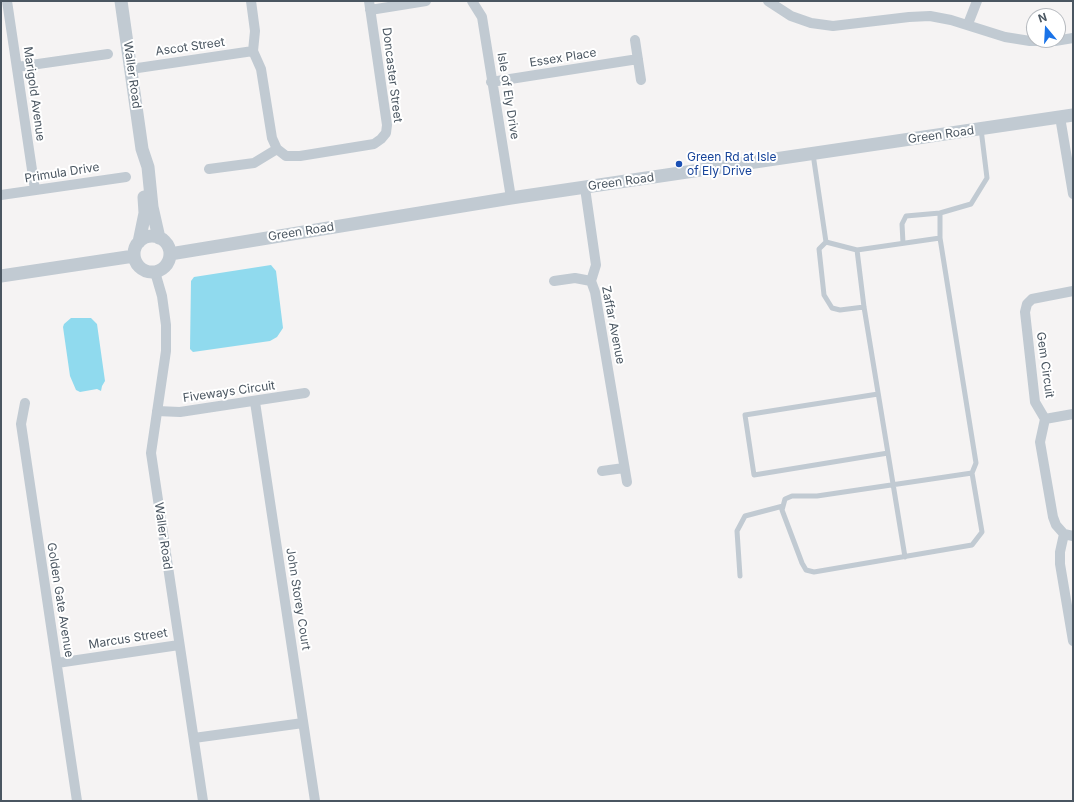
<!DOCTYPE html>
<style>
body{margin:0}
#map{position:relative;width:1074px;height:802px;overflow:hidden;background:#f5f3f3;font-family:Inter,sans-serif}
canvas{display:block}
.frame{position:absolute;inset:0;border:2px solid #4a5661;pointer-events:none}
.north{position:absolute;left:1026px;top:8px;width:40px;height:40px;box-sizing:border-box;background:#fff;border:1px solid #b7bbc0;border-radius:50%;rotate:342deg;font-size:11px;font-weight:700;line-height:16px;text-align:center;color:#4a5661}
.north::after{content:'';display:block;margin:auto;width:14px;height:18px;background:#1a73e8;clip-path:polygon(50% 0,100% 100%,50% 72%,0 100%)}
</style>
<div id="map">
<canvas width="1074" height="802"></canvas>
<div class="frame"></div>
<div class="north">N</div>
</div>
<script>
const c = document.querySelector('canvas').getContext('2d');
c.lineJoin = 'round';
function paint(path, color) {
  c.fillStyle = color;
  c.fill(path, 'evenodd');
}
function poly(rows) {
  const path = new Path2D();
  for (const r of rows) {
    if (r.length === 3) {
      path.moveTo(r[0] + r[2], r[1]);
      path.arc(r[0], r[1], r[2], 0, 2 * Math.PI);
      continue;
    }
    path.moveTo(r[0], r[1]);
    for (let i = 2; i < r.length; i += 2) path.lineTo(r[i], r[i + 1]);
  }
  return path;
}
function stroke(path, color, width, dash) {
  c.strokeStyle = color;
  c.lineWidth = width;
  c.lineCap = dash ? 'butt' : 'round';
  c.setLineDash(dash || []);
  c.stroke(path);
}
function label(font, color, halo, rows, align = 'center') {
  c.font = font + ' Inter,sans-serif';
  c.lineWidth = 4;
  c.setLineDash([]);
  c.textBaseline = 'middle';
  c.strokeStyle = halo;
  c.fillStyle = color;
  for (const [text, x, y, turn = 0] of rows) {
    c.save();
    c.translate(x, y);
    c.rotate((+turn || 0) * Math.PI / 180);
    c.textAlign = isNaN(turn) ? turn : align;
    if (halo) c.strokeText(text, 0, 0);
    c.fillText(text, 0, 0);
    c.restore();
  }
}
const water = poly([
 [271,265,276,271,283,328,277,337,270,341,193,352,190,349,191,281,194,277],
 [71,318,91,318,97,324,105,381,102,386,101,391,97,389,80,392,76,390,70,376,63,327,64,324]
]);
const service = poly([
 [813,154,826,242],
 [940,239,940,213],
 [903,243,902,224,906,216,940,213,971,204,987,178,981,129],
 [857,250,864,307,905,557],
 [864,307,840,310,832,308,824,295,819,249,826,242,857,250,940,238,976,463,972,473,982,532,972,545,814,572,806,570,802,563,782,510,785,499,792,496,817,496,972,473],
 [878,394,745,415,754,475,888,453],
 [740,576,737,531,745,516,783,506]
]);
const minor = poly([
 [7,1,35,190],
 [251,1,255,31,253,51,261,69,272,138,277,149],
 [472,1,482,17,511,198],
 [768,1,791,16,811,23,833,26,909,17,930,16,951,20,1005,37,1030,41,1055,41,1073,38],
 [370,10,426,1],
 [968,24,977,1],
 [635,40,641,80],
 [17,67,108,54],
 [131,69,253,51],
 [491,82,638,59],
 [1060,117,1073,194],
 [209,169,254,163,277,149,286,156,300,156,374,144,381,139,386,133,387,125,369,1],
 [585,188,596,265,591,281,595,292,627,482],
 [1,195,126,177],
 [155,272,162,296,166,325,166,351,151,453,203,801],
 [554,281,575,278,591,281],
 [1073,291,1032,299,1027,304,1025,312,1035,402,1045,419,1040,442,1053,517,1056,525,1064,534,1073,536],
 [255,402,315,801],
 [25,403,21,424,77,801],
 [157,411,180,412,305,393],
 [1045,419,1073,414],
 [602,471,624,468],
 [1064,534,1060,552,1060,564,1073,641],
 [57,663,179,645],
 [194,738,303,723]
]);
const tertiary = poly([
 [121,1,142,149,148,167,152,207,159,238],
 [152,254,18],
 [139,242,145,213,144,197],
 [170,254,511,198,1073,115],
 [1,276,134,256]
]);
const markers = [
 [679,164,4,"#1a4fb4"]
];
const streetNames = [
 ["Ascot Street",190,47,-8],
 ["Essex Place",563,58,-9],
 ["Waller Road",132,75,82],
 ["Doncaster Street",392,75,83],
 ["Marigold Avenue",34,94,82],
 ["Isle of Ely Drive",508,96,81],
 ["Green Road",941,135,-8],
 ["Primula Drive",62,173,-9],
 ["Green Road",621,182,-8],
 ["Green Road",301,232,-9],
 ["Zaffar Avenue",613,325,79],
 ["Gem Circuit",1045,365,82],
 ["Fiveways Circuit",229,392,-8],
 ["Waller Road",163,536,82],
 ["John Storey Court",298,599,81],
 ["Golden Gate Avenue",60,600,81],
 ["Marcus Street",128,639,-9]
];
const transitNames = [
 ["Green Rd at Isle",687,157],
 ["of Ely Drive",687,171]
];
paint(water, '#90daee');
stroke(service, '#c1cad2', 5);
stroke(minor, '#c1cad2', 10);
stroke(tertiary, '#c1cad2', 13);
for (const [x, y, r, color] of markers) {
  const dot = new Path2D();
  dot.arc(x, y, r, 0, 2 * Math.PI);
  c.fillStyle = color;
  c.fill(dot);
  stroke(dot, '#fff', 1.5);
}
label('12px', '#4a5661', '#fff', streetNames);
label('12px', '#164399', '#fff', transitNames, 'left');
</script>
